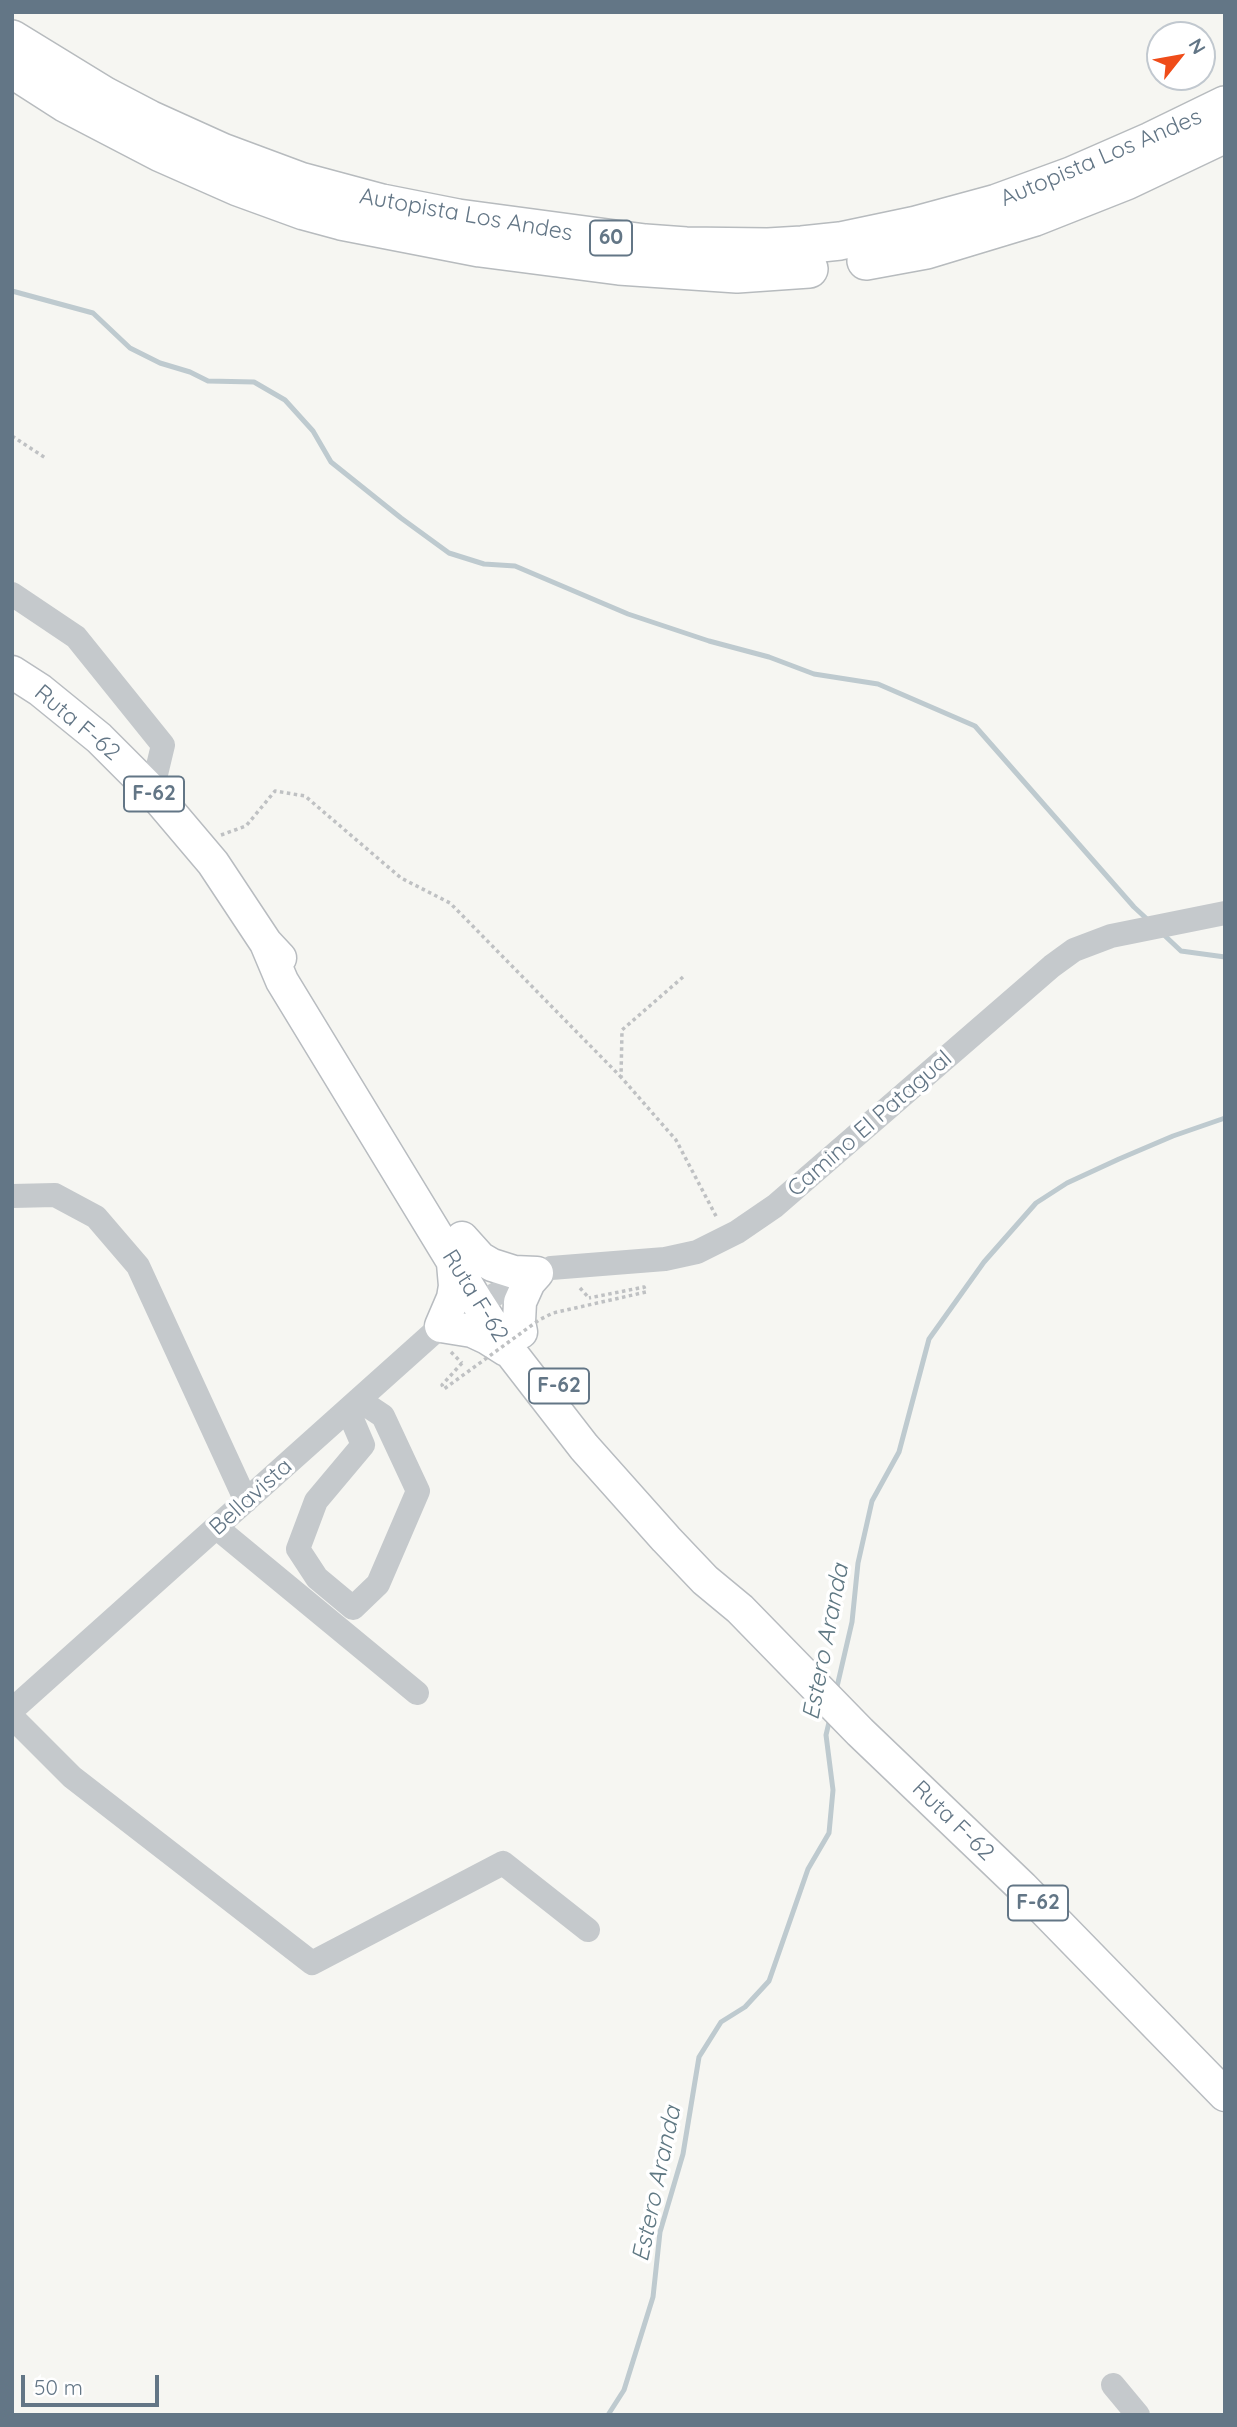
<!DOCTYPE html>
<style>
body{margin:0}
#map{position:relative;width:1237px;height:2427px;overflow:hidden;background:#f6f6f2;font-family:Quicksand,sans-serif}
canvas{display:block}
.frame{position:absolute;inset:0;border:14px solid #637686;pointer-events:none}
.north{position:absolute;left:1146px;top:21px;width:70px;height:70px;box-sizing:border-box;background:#fff;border:2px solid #c1c8cf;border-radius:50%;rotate:59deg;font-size:19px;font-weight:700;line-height:28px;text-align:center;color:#637686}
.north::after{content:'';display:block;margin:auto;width:24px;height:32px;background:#ef4c19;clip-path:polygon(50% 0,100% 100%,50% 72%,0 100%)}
.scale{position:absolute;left:21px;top:2375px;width:138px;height:32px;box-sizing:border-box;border:4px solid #637686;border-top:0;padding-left:9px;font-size:21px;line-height:24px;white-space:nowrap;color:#637686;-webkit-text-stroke:5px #fff;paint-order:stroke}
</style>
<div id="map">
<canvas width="1237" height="2427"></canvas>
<div class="frame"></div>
<div class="north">N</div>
<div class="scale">50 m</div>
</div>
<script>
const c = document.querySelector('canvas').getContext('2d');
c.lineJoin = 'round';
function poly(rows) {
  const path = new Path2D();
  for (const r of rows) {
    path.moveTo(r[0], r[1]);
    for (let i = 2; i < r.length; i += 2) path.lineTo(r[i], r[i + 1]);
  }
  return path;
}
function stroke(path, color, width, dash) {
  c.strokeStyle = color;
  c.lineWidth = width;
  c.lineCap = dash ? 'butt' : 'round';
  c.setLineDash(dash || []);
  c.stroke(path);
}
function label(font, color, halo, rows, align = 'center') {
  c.font = font + ' Quicksand,sans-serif';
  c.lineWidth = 7;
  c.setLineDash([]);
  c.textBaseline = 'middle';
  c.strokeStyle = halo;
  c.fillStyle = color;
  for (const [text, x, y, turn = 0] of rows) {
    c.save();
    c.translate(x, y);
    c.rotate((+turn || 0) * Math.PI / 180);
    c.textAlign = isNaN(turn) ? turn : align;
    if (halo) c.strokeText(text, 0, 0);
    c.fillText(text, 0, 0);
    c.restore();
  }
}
const stream = poly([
 [12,291,93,313,130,348,160,363,190,372,208,381,254,382,285,400,313,431,331,462,401,518,449,553,484,564,515,566,628,614,709,641,769,657,814,674,878,684,975,726,1134,907,1148,920],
 [1163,934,1181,951,1225,957],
 [836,1691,852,1622,858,1563,872,1501,899,1452,929,1339,984,1262,1036,1203,1067,1183,1119,1159,1173,1136,1225,1118],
 [608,2415,624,2390,653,2297,660,2232,683,2154,699,2057,721,2022,745,2007,769,1981,808,1869,829,1833,833,1790,826,1735,830,1718]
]);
const path = poly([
 [12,436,47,459],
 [221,835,246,826,275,791,305,796,401,878,450,903,621,1077],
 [683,977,622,1030,621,1077,676,1140,717,1218],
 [580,1288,589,1298],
 [451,1352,462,1363]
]);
const minor = poly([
 [12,594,76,637,163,745,152,791],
 [12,1196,55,1195,96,1217,138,1266,246,1501],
 [348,1410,363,1445,316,1501,298,1549,317,1578,353,1608,378,1584,418,1491,383,1416,359,1400],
 [217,1528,417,1693],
 [12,1710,441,1326,496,1294,551,1268,665,1259,697,1252,737,1232,775,1206,1052,966,1074,950,1111,936,1225,913],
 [12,1717,72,1777,312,1963,503,1863,588,1930],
 [1113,2385,1138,2415]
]);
const major = poly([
 [12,672,40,690,99,738,152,791,213,863,266,943,280,958],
 [266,943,282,981,478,1303,505,1345,584,1447,666,1539,705,1580,740,1609,860,1732,1022,1887,1225,2095],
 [462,1238,480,1258,492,1265,514,1272,537,1273],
 [453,1263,455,1286,453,1298,441,1326,472,1331,487,1338,506,1350],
 [521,1332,519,1322,520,1302,529,1282,537,1273]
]);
const highway = poly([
 [12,39,105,96,149,119,222,152,300,181,382,203,458,218,645,243,686,246,768,247,802,245,840,241,916,225,997,203,1071,176,1151,141,1225,105],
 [12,69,65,103,161,153,238,187,304,211,341,221,480,248,619,266,737,274,809,269],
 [866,261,926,250,1035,217,1126,181,1225,134]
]);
const pathBridge = poly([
 [462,1363,442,1385,444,1389,539,1320,553,1313,646,1292,644,1287,589,1298]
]);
const shields = [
 [611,238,42],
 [154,794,60],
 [559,1386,60],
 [1038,1903,60]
];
const shieldNames = [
 ["60",611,238],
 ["F-62",154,794],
 ["F-62",559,1386],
 ["F-62",1038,1903]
];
const streetNames = [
 ["Autopista Los Andes",1101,158,-23],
 ["Autopista Los Andes",466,215,10],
 ["Ruta F-62",77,723,40],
 ["Camino El Patagual",870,1124,-41],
 ["Ruta F-62",475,1296,58],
 ["Bellavista",251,1497,-42],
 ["Ruta F-62",953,1821,44]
];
const waterNames = [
 ["Estero Aranda",826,1642,-79],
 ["Estero Aranda",657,2184,-78]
];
stroke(stream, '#becacf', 5);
stroke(major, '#b8bcc0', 35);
stroke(highway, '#b7bbbe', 40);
stroke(path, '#bfc1c3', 3.5, [3.5, 3.5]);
stroke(minor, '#c5c9cc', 24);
stroke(major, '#fff', 32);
stroke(highway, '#fff', 37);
stroke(pathBridge, '#bfc1c3', 3.5, [3.5, 3.5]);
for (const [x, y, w] of shields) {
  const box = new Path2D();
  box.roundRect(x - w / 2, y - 17.5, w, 35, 5);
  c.fillStyle = '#fff';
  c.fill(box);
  stroke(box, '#637686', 2);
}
label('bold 21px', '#637686', null, shieldNames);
label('23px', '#637686', '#fff', streetNames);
label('italic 24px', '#5f7883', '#fff', waterNames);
</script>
